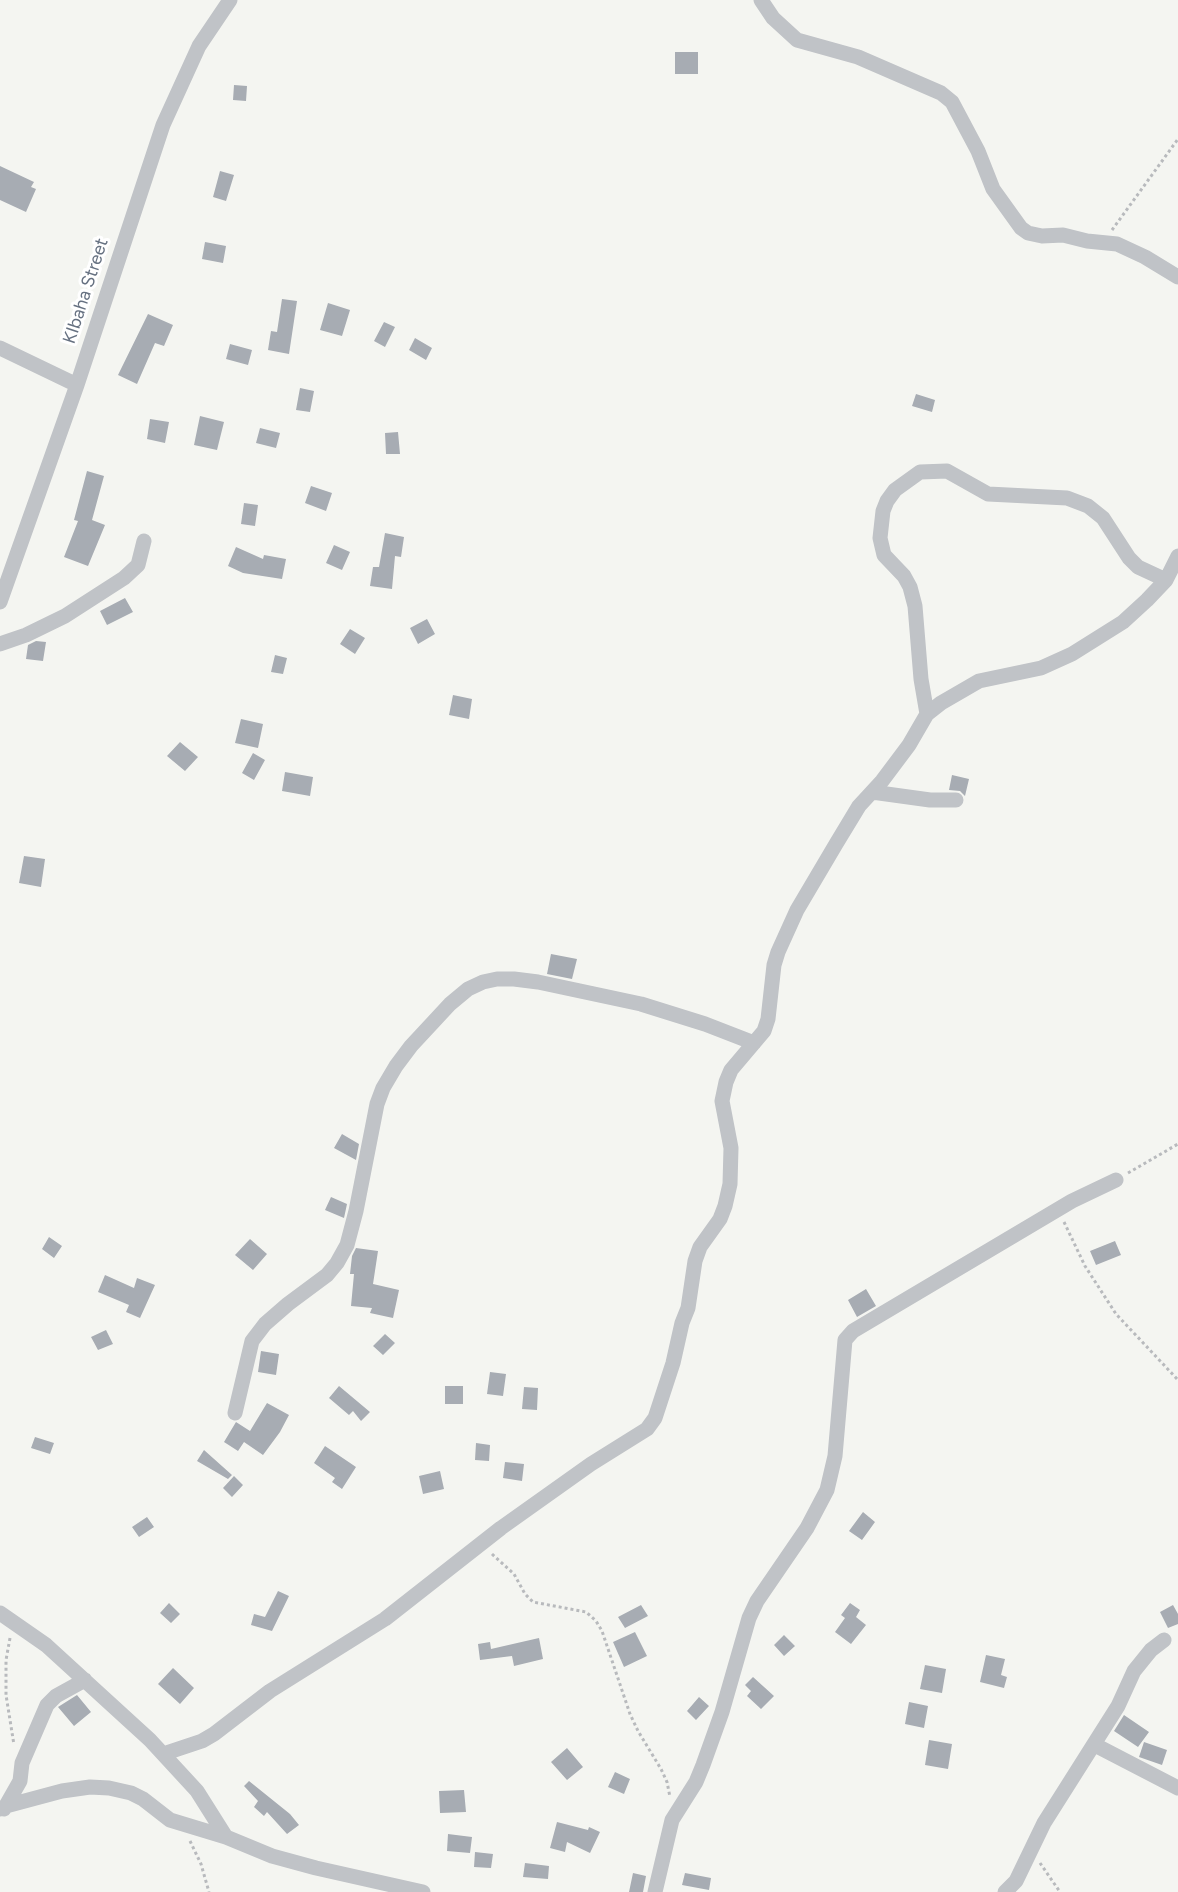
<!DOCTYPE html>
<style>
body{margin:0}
canvas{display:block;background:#f4f5f1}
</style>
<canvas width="1178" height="1892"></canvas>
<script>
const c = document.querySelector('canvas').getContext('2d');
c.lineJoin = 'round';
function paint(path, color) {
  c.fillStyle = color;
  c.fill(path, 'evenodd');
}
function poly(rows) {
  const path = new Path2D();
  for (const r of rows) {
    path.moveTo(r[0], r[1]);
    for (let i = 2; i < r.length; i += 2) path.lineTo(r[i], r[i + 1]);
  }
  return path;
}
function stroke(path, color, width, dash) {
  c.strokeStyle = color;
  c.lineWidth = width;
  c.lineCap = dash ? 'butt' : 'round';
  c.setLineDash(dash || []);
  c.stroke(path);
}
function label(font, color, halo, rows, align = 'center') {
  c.font = font + ' Figtree,sans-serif';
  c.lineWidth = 6;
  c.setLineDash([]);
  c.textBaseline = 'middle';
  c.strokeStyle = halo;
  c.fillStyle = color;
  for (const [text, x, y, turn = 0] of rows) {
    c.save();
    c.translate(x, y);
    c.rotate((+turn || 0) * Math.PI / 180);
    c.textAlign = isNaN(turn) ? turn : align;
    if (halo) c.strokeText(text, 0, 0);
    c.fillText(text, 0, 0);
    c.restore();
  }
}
const building = poly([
 [675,52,698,52,698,74,675,74],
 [234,85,247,86,246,101,233,100],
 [0,166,34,182,31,187,36,189,26,212,0,200],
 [220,171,234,175,226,201,213,197],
 [205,242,226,246,223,263,202,259],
 [282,299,297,301,289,354,268,350,271,331,277,332],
 [328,303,350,310,342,336,320,330],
 [148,314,173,325,164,346,155,343,137,384,118,375],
 [384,322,395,327,385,347,374,341],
 [415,338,432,348,426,360,409,350],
 [230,344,252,350,248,365,226,359],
 [300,388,314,391,310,412,296,410],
 [916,394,935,400,932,412,912,406],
 [200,416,224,422,217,450,194,445],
 [150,419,169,422,165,443,147,439],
 [260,428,280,433,276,448,256,443],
 [398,432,400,454,386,454,385,433],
 [87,471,104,476,92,520,105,525,88,566,64,557,78,521,74,520],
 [311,486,332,493,326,511,305,503],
 [244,503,258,505,255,526,241,524],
 [385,533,404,537,401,557,395,556,392,589,370,586,373,567,379,567],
 [334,545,350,552,342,570,326,563],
 [236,547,263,559,264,555,286,559,282,579,243,573,228,566],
 [125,598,133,612,107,625,100,611],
 [427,619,435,634,418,644,410,628],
 [350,629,365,638,355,654,340,644],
 [36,641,46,642,43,661,26,659,28,645],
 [275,655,287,658,283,674,271,672],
 [453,695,472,699,469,719,449,715],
 [241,719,263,724,258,748,235,743],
 [180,742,198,757,185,771,167,756],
 [253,753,265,760,254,780,242,773],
 [285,772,313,777,310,796,282,791],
 [952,775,969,779,965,796,960,791,949,790],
 [24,856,45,859,41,887,19,883],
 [551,954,577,959,572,979,547,974],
 [342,1134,359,1144,356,1160,334,1148],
 [331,1197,347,1204,344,1218,325,1210],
 [49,1237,62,1246,54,1258,42,1249],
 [250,1239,267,1254,253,1270,235,1255],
 [1115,1241,1121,1255,1096,1265,1090,1251],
 [356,1248,378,1251,373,1284,399,1290,393,1318,370,1313,372,1308,351,1306,354,1274,350,1274,352,1256],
 [105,1275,134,1288,137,1278,155,1285,140,1318,126,1312,129,1305,98,1292],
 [866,1289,876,1306,857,1317,848,1300],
 [106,1330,113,1344,98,1350,91,1337],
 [385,1334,395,1343,383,1355,373,1346],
 [261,1351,279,1354,276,1375,258,1372],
 [490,1372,506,1374,503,1396,487,1394],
 [339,1386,370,1412,361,1421,353,1411,349,1415,329,1398],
 [445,1386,463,1386,463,1404,445,1404],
 [524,1387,538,1388,537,1410,522,1409],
 [267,1403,289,1415,280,1432,263,1455,244,1442,238,1451,224,1442,236,1422,250,1431],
 [35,1437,54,1443,50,1454,31,1448],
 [476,1443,490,1445,489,1461,475,1460],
 [325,1446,356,1467,342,1489,332,1482,335,1478,314,1463],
 [204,1450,232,1475,228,1479,197,1461],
 [505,1462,524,1464,522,1481,503,1478],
 [440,1471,444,1489,423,1494,419,1476],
 [234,1476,243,1485,232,1497,223,1488],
 [863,1512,875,1522,862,1540,849,1531],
 [147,1517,154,1527,139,1537,132,1527],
 [278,1591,289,1596,272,1631,251,1625,254,1614,265,1617],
 [169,1603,180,1614,171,1623,160,1613],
 [850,1603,860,1610,856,1617,866,1625,851,1644,835,1632,845,1618,841,1615],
 [641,1605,648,1616,625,1628,618,1617],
 [1173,1605,1178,1614,1178,1624,1168,1628,1160,1612],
 [635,1632,647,1656,624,1667,613,1642],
 [784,1635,795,1646,784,1656,774,1645],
 [539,1638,543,1659,514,1666,512,1656,480,1660,478,1644,490,1642,491,1649],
 [986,1655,1005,1659,1001,1675,1007,1677,1004,1688,980,1682],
 [925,1665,946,1669,942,1693,920,1689],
 [173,1668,194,1688,180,1704,158,1684],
 [753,1677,774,1696,761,1709,747,1696,751,1691,745,1685],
 [77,1695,91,1712,74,1726,58,1707],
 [699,1697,709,1706,696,1720,687,1711],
 [909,1702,928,1706,924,1728,905,1724],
 [1124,1715,1149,1732,1138,1747,1114,1731],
 [929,1740,952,1744,948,1769,925,1765],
 [1144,1742,1167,1750,1162,1765,1139,1757],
 [567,1748,583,1767,567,1780,551,1762],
 [615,1772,630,1779,624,1794,608,1787],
 [249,1781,290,1814,299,1825,287,1834,267,1812,264,1816,254,1807,258,1801,244,1786],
 [464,1790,466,1812,440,1813,439,1791],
 [557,1822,588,1830,589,1827,600,1832,590,1853,567,1842,565,1852,550,1848],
 [448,1834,472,1837,470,1853,447,1851],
 [475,1852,493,1854,491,1868,474,1867],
 [525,1863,549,1866,548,1879,523,1877],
 [633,1873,646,1876,643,1892,629,1892],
 [685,1873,711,1878,709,1890,682,1885]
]);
const path = poly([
 [1112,230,1178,139],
 [1128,1173,1178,1144],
 [1064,1222,1085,1266,1116,1314,1178,1380],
 [492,1554,514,1574,525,1594,533,1602,586,1612,596,1621,602,1631,630,1714,638,1731,661,1769,667,1782,670,1797],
 [10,1638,6,1660,6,1695,14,1745],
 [190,1841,201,1864,209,1892],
 [1040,1863,1060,1892]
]);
const minor = poly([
 [761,0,773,18,797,40,858,57,941,93,952,102,978,151,993,189,1021,228,1028,233,1042,236,1063,235,1087,241,1117,244,1145,257,1178,277],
 [0,348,77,385],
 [0,602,77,385,163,125,199,46,230,0],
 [0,644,26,635,65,616,124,578,138,565,144,541],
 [927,714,921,679,915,606,910,587,904,576,884,555,880,538,883,511,887,501,895,490,920,472,947,471,988,494,1067,498,1088,506,1103,518,1129,558,1138,567,1166,580],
 [872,792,930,800,956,800],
 [235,1413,252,1341,265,1324,288,1304,327,1275,337,1263,347,1245,356,1211,377,1104,383,1088,396,1066,411,1046,450,1004,468,989,483,982,497,979,514,979,538,982,641,1004,705,1024,754,1043],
 [0,1613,46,1645,150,1740,197,1791,226,1837],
 [1095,1745,1178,1788],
 [163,1754,202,1741,214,1734,270,1691,385,1619,501,1528,591,1464,647,1429,655,1418,673,1363,682,1323,688,1308,695,1261,700,1247,720,1219,725,1206,730,1184,731,1148,722,1101,726,1082,731,1070,764,1031,768,1019,774,965,778,952,797,910,836,844,859,806,882,781,909,745,927,714,941,703,979,681,1041,668,1072,654,1123,622,1147,600,1166,580,1178,556],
 [0,1809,6,1806,62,1791,90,1787,109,1788,131,1793,143,1799,170,1820,226,1837,272,1856,316,1868,423,1892],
 [4,1809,20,1781,22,1763,47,1705,56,1696,85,1680],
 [655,1892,672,1820,696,1782,703,1765,722,1712,749,1618,757,1601,807,1528,827,1490,835,1456,845,1340,853,1331,1072,1201,1116,1180],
 [1005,1892,1016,1881,1044,1823,1118,1706,1134,1671,1151,1650,1164,1640]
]);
const streetNames = [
 ["KIbaha Street",86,291,-72]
];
paint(building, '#a7acb3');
stroke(path, '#b8babd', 3, [3, 3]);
stroke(minor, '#c0c3c7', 15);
label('18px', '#667181', '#fff', streetNames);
</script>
